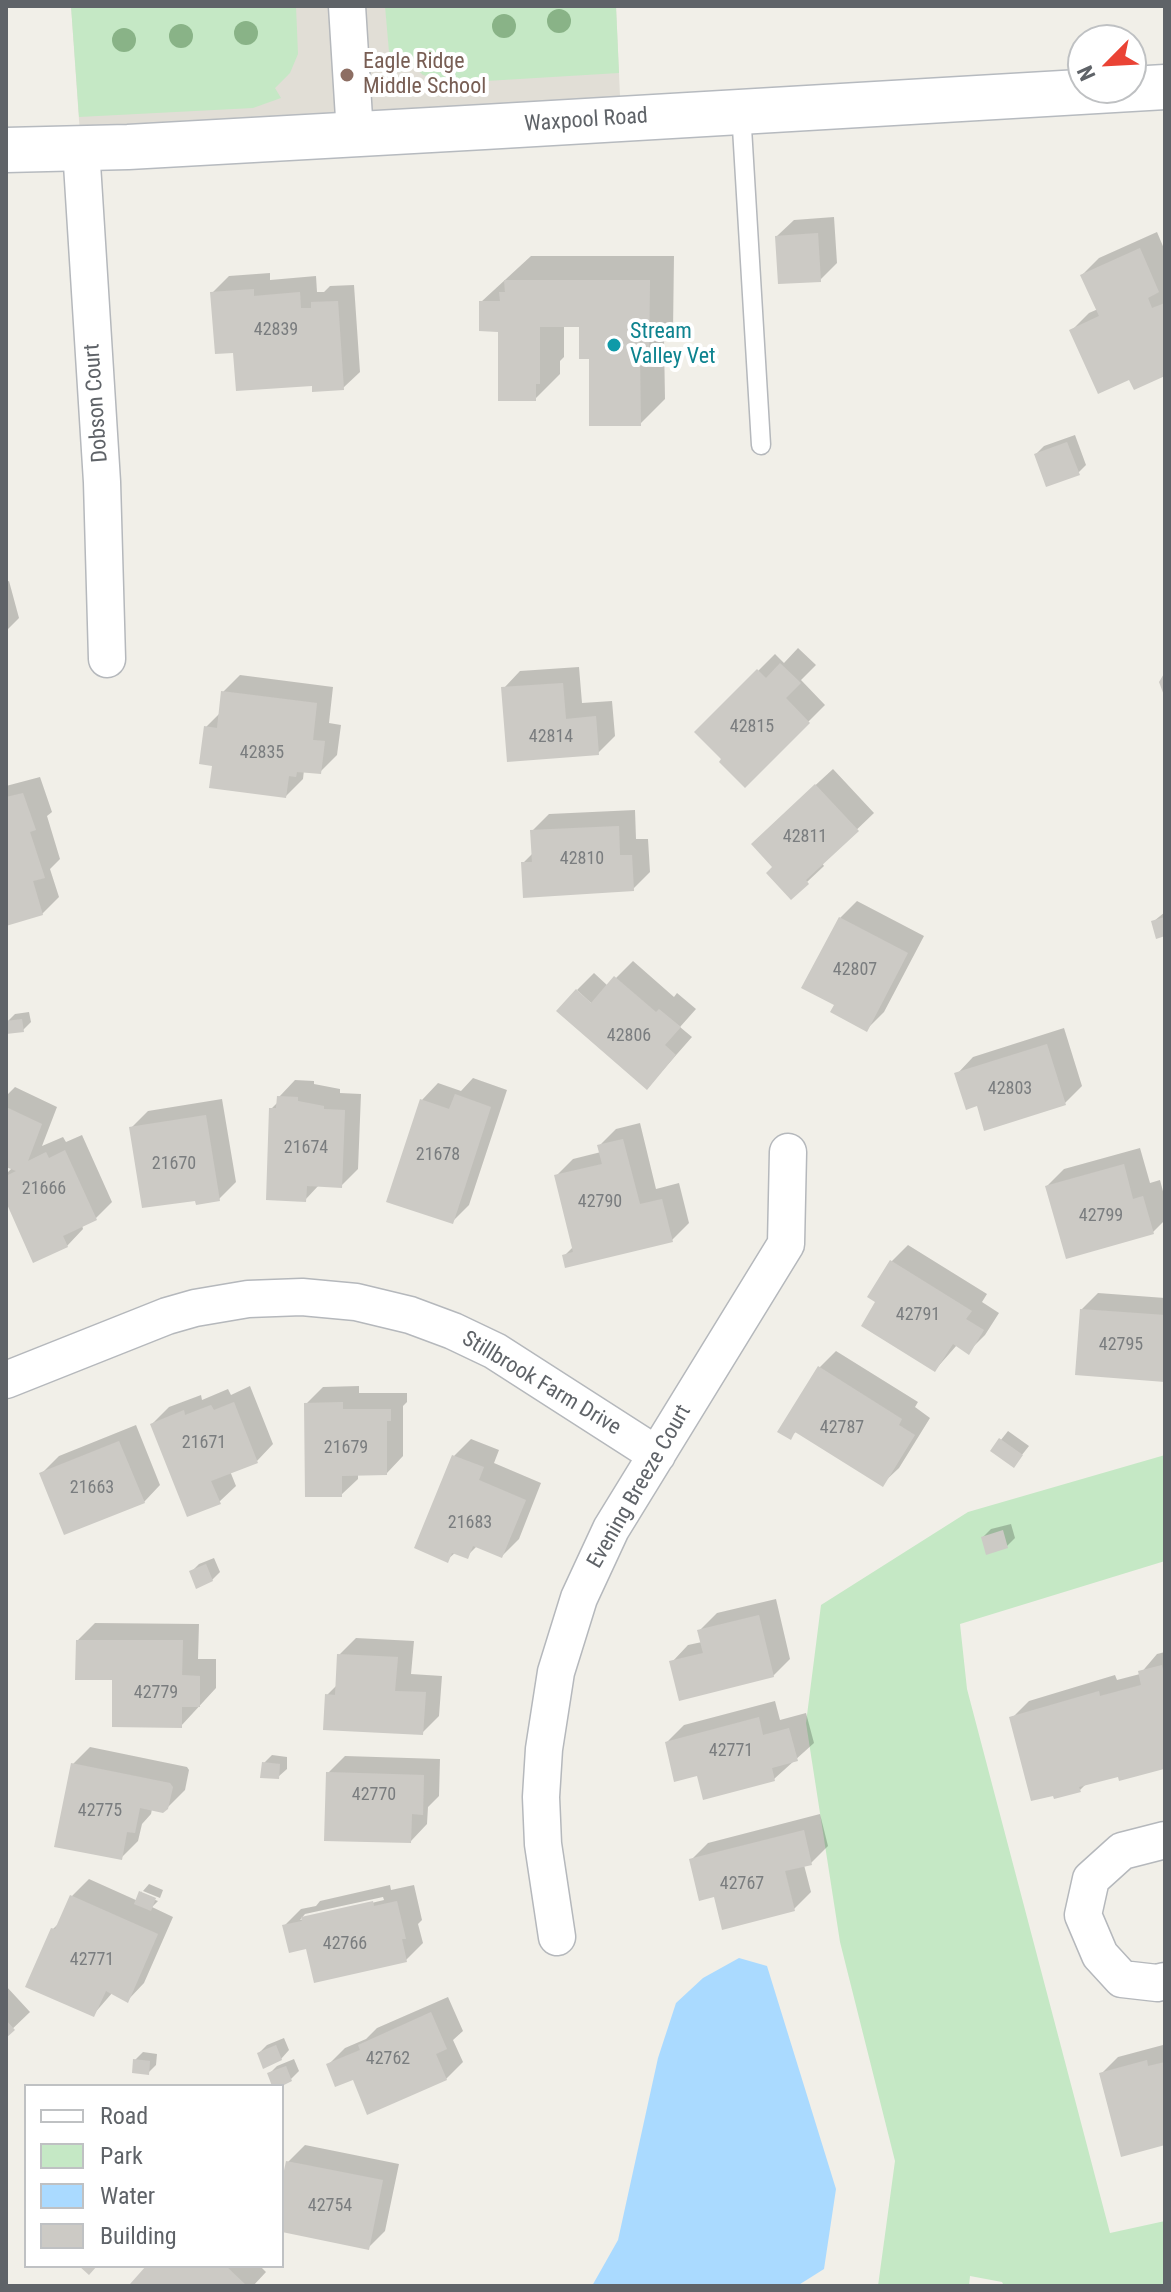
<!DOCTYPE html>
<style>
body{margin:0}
#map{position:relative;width:1171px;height:2292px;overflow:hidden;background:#f1efe8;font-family:"Roboto Condensed",sans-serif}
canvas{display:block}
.frame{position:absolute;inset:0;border:8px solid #5f6368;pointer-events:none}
.legend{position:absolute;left:24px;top:2084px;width:260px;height:184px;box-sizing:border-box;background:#fff;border:2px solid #bfc1c3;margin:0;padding:10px 14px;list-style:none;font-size:24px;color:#5f6368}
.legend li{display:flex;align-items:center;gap:16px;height:40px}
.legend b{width:40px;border:2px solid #bfc1c3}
.north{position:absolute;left:1067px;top:24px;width:80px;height:80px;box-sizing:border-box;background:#fff;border:2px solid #bfc1c3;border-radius:50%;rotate:246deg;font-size:22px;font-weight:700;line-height:32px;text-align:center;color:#5f6368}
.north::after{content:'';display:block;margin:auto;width:28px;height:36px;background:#ea4335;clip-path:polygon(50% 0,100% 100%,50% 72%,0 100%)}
</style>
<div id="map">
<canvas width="1171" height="2292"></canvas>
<div class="frame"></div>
<ul class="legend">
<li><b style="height:10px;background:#fff"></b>Road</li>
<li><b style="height:22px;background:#c5e8c5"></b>Park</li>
<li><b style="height:22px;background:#aadaff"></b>Water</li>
<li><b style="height:22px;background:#cccac5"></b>Building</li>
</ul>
<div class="north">N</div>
</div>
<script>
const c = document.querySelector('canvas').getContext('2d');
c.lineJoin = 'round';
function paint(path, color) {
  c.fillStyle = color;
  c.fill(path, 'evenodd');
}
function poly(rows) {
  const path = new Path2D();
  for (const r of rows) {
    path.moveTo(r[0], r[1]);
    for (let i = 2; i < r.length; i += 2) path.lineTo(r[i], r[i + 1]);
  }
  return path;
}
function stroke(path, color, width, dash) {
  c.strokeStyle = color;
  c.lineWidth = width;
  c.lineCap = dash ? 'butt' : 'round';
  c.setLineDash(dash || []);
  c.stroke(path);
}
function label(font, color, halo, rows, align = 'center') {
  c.font = font + ' "Roboto Condensed",sans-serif';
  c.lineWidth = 8;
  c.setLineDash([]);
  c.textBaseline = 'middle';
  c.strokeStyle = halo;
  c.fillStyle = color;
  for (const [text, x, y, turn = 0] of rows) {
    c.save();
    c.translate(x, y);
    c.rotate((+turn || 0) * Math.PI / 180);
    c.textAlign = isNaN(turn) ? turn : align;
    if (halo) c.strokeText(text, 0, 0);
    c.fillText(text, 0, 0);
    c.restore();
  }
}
const education = poly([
 [71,6,616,6,621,119,81,148]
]);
const green = poly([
 [71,6,296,6,298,54,290,73,275,88,281,98,253,108,79,117],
 [385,6,616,6,619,73,453,83,423,75,412,65,400,72,389,52],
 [1165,1455,1165,1561,960,1624,967,1689,1110,2233,1165,2221,1165,2286,1004,2286,1002,2282,970,2276,969,2286,878,2286,895,2161,840,1942,806,1723,821,1605,968,1512]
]);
const water = poly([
 [739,1958,767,1966,836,2189,824,2269,797,2286,592,2286,618,2240,658,2058,676,2003,703,1978]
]);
const shadow = poly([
 [834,217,837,263,820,280,777,236,794,220],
 [1157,232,1165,251,1165,374,1130,378,1072,330,1089,313,1098,309,1082,275,1099,258],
 [531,256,674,256,673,331,664,340,665,399,640,424,591,357,580,325,564,325,564,357,560,361,560,374,535,399,500,330,481,302],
 [270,273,270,280,316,276,317,292,324,292,330,286,354,285,360,372,343,388,314,384,234,351,212,293,229,276],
 [1075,435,1086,465,1078,473,1036,454,1044,446],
 [9,581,19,618,6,631,6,582],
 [798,648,816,665,801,680,825,705,745,785,697,732,775,654,784,663],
 [579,667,582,703,612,701,615,736,598,753,504,688,520,671],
 [240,675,333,687,329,723,341,725,337,755,320,772,304,770,303,779,286,796,214,764,206,727,221,712,223,692],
 [833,769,874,813,822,863,824,866,807,882,775,867,770,827],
 [40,777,52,812,47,816,60,859,50,869,59,897,42,914,6,924,6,786],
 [635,810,636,839,648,839,650,872,633,889,523,863,533,853,532,831,549,814],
 [857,901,924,936,884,1012,867,1029,836,1004,840,918],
 [1165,912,1165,934,1154,921],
 [633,961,674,997,677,993,696,1009,680,1027,692,1037,663,1070,577,990,594,973,608,986],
 [29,1012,31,1022,23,1030,7,1022,15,1014],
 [1064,1028,1082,1086,1065,1103,978,1104,957,1074,973,1057],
 [473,1078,507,1090,469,1205,452,1222,422,1100,438,1083,461,1091],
 [295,1080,314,1081,314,1084,340,1089,340,1093,361,1094,358,1169,341,1186,320,1184,305,1200,271,1109,278,1102,279,1097],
 [15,1087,57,1107,42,1146,63,1137,66,1142,82,1135,112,1202,95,1219,82,1225,83,1229,67,1246,6,1197,6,1174,12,1168,11,1161,6,1159,6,1096],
 [222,1099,236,1182,219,1199,131,1128,148,1111],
 [640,1123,656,1189,679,1183,689,1223,672,1240,564,1256,574,1246,556,1176,573,1159,601,1152,599,1146,616,1129],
 [1140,1148,1150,1183,1160,1180,1165,1199,1165,1220,1153,1232,1047,1186,1064,1169],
 [908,1245,987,1294,982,1302,999,1313,985,1335,968,1352,957,1345,935,1370,878,1302,891,1262],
 [1098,1293,1165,1298,1165,1380,1081,1310],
 [836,1351,918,1402,915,1407,930,1418,899,1468,882,1484,797,1431,790,1437,819,1368],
 [250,1386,273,1444,257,1461,230,1471,236,1486,219,1502,152,1424,169,1407,201,1395,202,1400,228,1389,231,1395],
 [359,1386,359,1393,407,1393,407,1402,403,1406,403,1456,387,1473,358,1473,358,1479,341,1495,306,1404,323,1387],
 [136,1425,160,1485,144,1502,42,1473,59,1456],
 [1008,1431,1029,1446,1014,1465,993,1450],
 [471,1439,499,1450,494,1463,541,1483,519,1539,502,1556,477,1546,467,1556,456,1552,447,1560,417,1547,454,1456],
 [1011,1524,1015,1538,1007,1546,983,1537,991,1529],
 [214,1558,220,1572,212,1580,191,1572,199,1564],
 [776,1599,790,1659,773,1676,672,1662,688,1645,702,1642,700,1630,717,1613],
 [95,1623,199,1624,198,1659,216,1659,216,1688,181,1726,114,1678,78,1640],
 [356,1638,414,1641,411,1674,442,1676,439,1716,422,1733,327,1695,337,1685,339,1655],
 [1165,1652,1163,1767,1087,1783,1080,1790,1012,1718,1029,1701,1115,1675,1117,1680,1140,1674,1157,1654],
 [775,1701,780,1720,806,1713,814,1743,774,1779,698,1774,667,1742,684,1725],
 [90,1747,187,1767,189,1770,185,1790,167,1808,152,1809,151,1814,142,1824,138,1841,121,1858,73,1764],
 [272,1755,287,1757,287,1769,278,1777,264,1763],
 [345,1756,440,1759,439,1796,428,1807,427,1824,411,1841,328,1773],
 [820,1814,828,1846,811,1863,804,1865,811,1892,794,1909,715,1895,691,1860,708,1843],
 [89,1879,138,1901,142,1891,142,1895,158,1901,152,1907,173,1917,144,1983,128,2000,113,1992,93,2015,53,1929,62,1920,72,1896],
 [149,1884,163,1890,160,1898,143,1891],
 [390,1885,391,1890,414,1885,422,1920,418,1924,423,1943,406,1960,308,1947,284,1926,301,1909,316,1906,320,1901],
 [383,1897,384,1900,300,1920,305,1914],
 [6,1986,30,2012,6,2035],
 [448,1997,463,2031,453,2040,463,2062,446,2079,354,2077,328,2065,345,2048,366,2039,377,2028],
 [284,2038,289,2050,281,2059,259,2053,267,2045],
 [1163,2045,1165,2051,1165,2143,1101,2074,1118,2057],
 [143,2052,157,2054,156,2065,148,2073,135,2060],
 [294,2059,299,2071,291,2079,274,2086,269,2074,277,2066],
 [305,2145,399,2164,385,2231,368,2248,282,2230,282,2190,288,2162],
 [149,2266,260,2266,266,2272,253,2286,135,2286]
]);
const building = poly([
 [818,233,821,282,778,284,775,236],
 [1140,248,1159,292,1148,298,1152,308,1165,303,1165,376,1134,390,1129,380,1098,394,1069,330,1099,316,1080,275],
 [504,280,650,280,649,358,640,358,641,426,589,426,589,359,579,359,579,327,540,327,540,384,536,384,536,401,498,401,498,332,479,331,479,301,500,301,499,292,505,292],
 [254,289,254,296,300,292,301,308,311,308,311,302,338,301,344,390,312,392,312,386,236,391,233,353,215,354,210,292],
 [1067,442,1080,475,1046,487,1034,454],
 [780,663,801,683,786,698,810,723,745,788,719,762,721,759,694,732,757,669,766,678],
 [1165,672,1165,698,1159,682],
 [563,683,566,719,596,716,599,755,507,762,501,687],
 [221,691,317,703,313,740,325,741,321,774,297,772,296,777,289,776,286,798,209,788,212,766,199,764,204,726,217,728],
 [815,784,859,831,806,880,809,884,791,900,766,873,772,867,751,844],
 [23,793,36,830,30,832,45,878,33,881,43,915,6,926,6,797],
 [619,826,620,855,632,855,634,891,523,898,521,862,532,862,530,830],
 [839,917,908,953,867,1032,830,1012,834,1005,801,988],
 [1165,917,1165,936,1156,939,1151,921],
 [614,976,656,1012,659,1009,681,1027,665,1045,676,1055,647,1090,556,1011,576,989,591,1003],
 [22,1019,24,1032,6,1034,6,1021],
 [1047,1044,1066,1105,984,1131,977,1106,966,1110,954,1073],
 [455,1094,491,1107,453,1224,386,1202,420,1099,449,1109],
 [277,1096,298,1097,298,1101,324,1106,324,1109,345,1110,342,1188,307,1186,306,1202,266,1200,269,1108,276,1108],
 [6,1107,42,1124,28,1161,46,1152,49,1158,65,1150,97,1220,63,1236,68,1247,33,1263,6,1202,6,1176,16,1171,6,1167,8,1162,6,1161],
 [206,1115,220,1201,196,1205,195,1201,142,1208,129,1127],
 [623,1139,640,1204,662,1199,673,1242,565,1268,562,1255,573,1252,554,1175,602,1164,597,1145],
 [1124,1164,1133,1199,1143,1196,1154,1234,1066,1259,1045,1186],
 [890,1260,972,1311,966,1319,984,1330,969,1355,953,1344,935,1372,861,1326,875,1302,867,1297],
 [1080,1309,1165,1315,1165,1382,1075,1375],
 [818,1366,902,1419,899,1425,915,1435,883,1487,795,1432,791,1440,777,1432],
 [234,1402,258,1463,211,1481,221,1504,187,1517,150,1424,184,1410,185,1415,211,1405,214,1410],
 [343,1402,343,1409,391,1409,391,1421,387,1421,387,1475,342,1476,342,1497,305,1497,304,1403],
 [999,1438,1023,1455,1014,1468,990,1451],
 [119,1441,145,1503,64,1535,39,1473],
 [452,1455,484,1467,479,1480,526,1500,502,1558,473,1546,468,1559,452,1553,448,1563,414,1548],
 [1003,1530,1008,1548,986,1555,981,1537],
 [206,1564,213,1581,196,1589,189,1571],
 [759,1615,774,1677,679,1701,669,1661,703,1653,697,1630],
 [76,1640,183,1640,182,1675,200,1676,200,1707,182,1707,182,1728,112,1727,112,1680,75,1680],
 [337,1654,398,1657,395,1691,426,1692,423,1735,323,1730,325,1694,335,1695],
 [1162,1665,1165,1679,1164,1769,1119,1781,1118,1777,1079,1787,1081,1792,1054,1799,1053,1796,1031,1801,1009,1717,1099,1691,1100,1696,1141,1685,1138,1671],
 [759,1717,763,1735,789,1728,798,1761,772,1768,775,1781,703,1800,697,1776,674,1782,665,1742],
 [262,1762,280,1764,279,1779,260,1778],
 [71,1763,170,1783,173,1787,168,1809,163,1813,140,1808,135,1833,127,1832,122,1860,54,1847],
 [326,1772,424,1775,423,1815,412,1814,411,1843,324,1841],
 [804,1830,812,1865,785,1871,795,1911,722,1930,714,1897,699,1901,689,1859],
 [139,1891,156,1898,151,1911,134,1904],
 [70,1895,158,1934,128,2003,106,1991,94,2017,25,1987,51,1928,55,1929],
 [373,1901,374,1906,397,1901,406,1939,402,1939,407,1962,314,1983,306,1949,289,1953,282,1925,302,1921,301,1917],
 [431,2012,447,2049,436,2054,447,2080,367,2115,353,2080,335,2087,326,2064,360,2050,358,2045],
 [6,2020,15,2030,6,2038],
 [276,2045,282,2060,263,2069,257,2053],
 [133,2059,150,2061,149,2075,132,2073],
 [1147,2060,1148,2066,1165,2062,1165,2145,1121,2157,1099,2073],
 [286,2066,292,2081,282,2086,272,2086,267,2073],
 [286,2161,383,2180,369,2250,282,2232,282,2180],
 [79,2266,97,2266,89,2275],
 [146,2266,226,2266,247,2286,132,2286,130,2284]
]);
const lane = poly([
 [741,111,761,445]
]);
const street = poly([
 [347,6,355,134],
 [81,148,102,482,107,659],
 [6,1380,167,1316,195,1308,248,1299,302,1297,356,1302,410,1315,453,1331,495,1351,657,1455],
 [1165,1840,1122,1851,1091,1879,1083,1915,1100,1955,1122,1979,1157,1983,1165,1981],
 [557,1937,543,1844,541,1797,544,1749,556,1672,579,1598,611,1529,786,1244,788,1152]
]);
const secondary = poly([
 [6,150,128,147,484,127,1165,87]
]);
const trees = [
 [559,21],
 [504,26],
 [246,33],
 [181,36],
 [124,40]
];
const markers = [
 [347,75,8,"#8d6e63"],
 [614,345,8,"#0f9aa8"]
];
const numberNames = [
 ["42839",276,330],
 ["42815",752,727],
 ["42814",551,737],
 ["42835",262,753],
 ["42811",805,837],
 ["42810",582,859],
 ["42807",855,970],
 ["42806",629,1036],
 ["42803",1010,1089],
 ["21674",306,1148],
 ["21678",438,1155],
 ["21670",174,1164],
 ["21666",44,1189],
 ["42790",600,1202],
 ["42799",1101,1216],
 ["42791",918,1315],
 ["42795",1121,1345],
 ["42787",842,1428],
 ["21671",204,1443],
 ["21679",346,1448],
 ["21663",92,1488],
 ["21683",470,1523],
 ["42779",156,1693],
 ["42771",731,1751],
 ["42770",374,1795],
 ["42775",100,1811],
 ["42767",742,1884],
 ["42766",345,1944],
 ["42771",92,1960],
 ["42762",388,2059],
 ["42754",330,2206]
];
const educationNames = [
 ["Eagle Ridge",363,62],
 ["Middle School",363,87]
];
const streetNames = [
 ["Waxpool Road",586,121,-4],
 ["Dobson Court",97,403,-94],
 ["Stillbrook Farm Drive",541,1384,31],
 ["Evening Breeze Court",640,1487,-60]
];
const cultureNames = [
 ["Stream",630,332],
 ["Valley Vet",630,357]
];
paint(education, '#e1ded6');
paint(green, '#c5e8c5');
paint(water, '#aadaff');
paint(shadow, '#0003');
paint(building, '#cccac5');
stroke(lane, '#b5b8bc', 21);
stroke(street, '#b5b8bc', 39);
stroke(secondary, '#b6babf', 47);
stroke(lane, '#fff', 18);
stroke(street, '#fff', 36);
stroke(secondary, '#fff', 44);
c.fillStyle = '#89b387';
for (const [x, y] of trees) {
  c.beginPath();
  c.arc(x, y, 12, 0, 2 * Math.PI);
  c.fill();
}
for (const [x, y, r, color] of markers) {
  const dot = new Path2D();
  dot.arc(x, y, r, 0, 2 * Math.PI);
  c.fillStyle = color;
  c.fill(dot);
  stroke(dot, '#fff', 3);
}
label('18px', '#7a7d7f', null, numberNames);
label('22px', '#785e54', '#fff', educationNames, 'left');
label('22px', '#5f6368', '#fff', streetNames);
label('22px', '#0d838f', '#fff', cultureNames, 'left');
</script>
